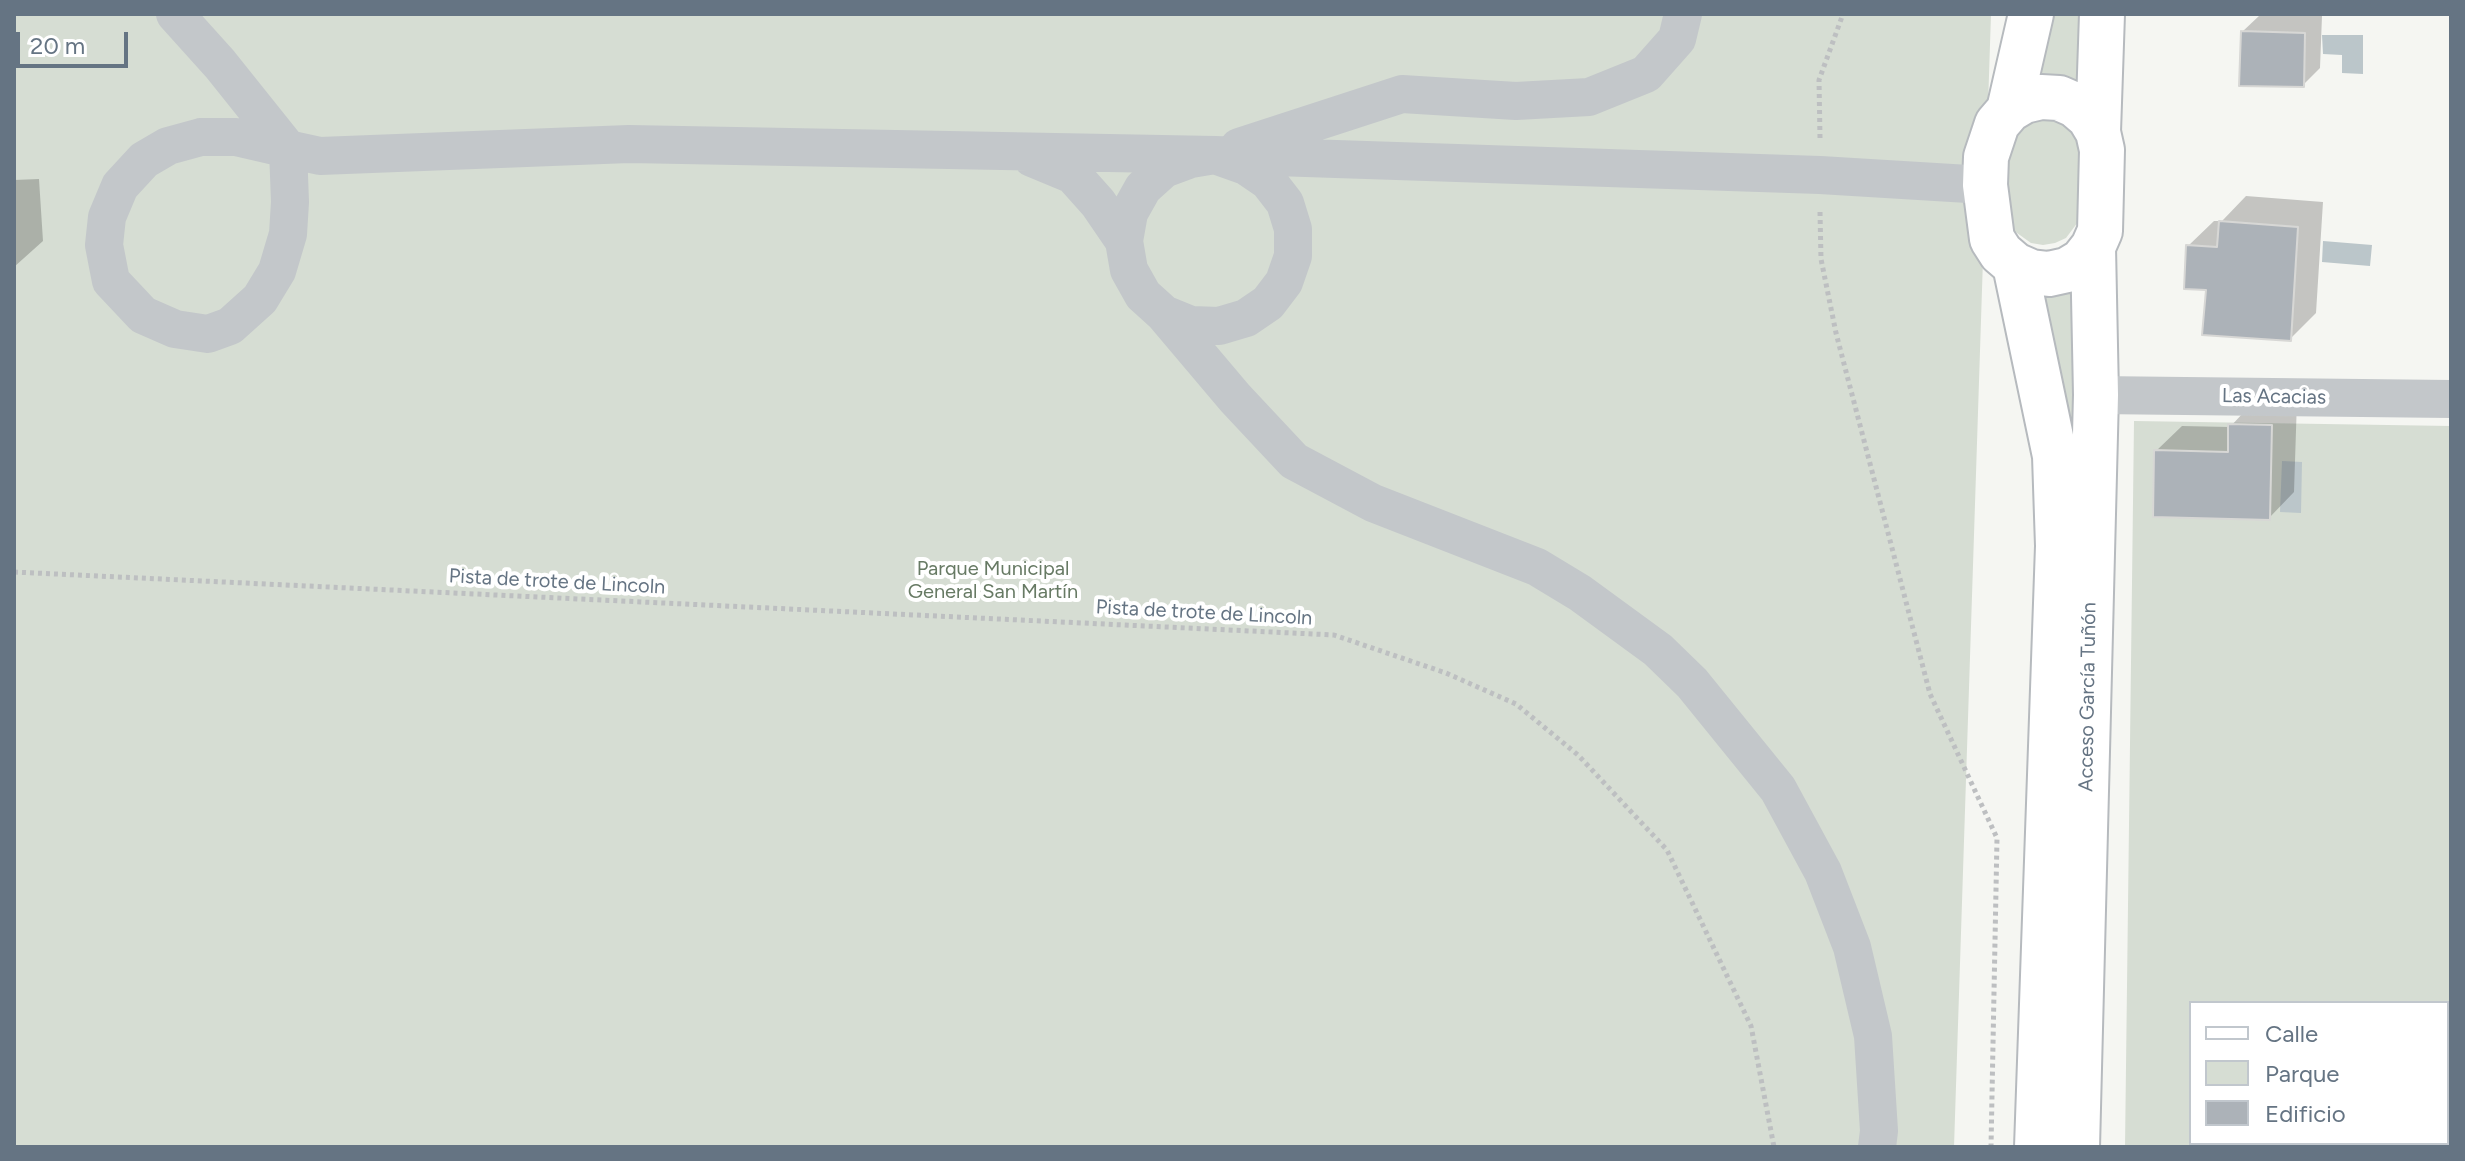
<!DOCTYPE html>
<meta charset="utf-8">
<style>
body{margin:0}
#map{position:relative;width:2465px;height:1161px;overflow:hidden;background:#f5f6f2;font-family:Figtree,sans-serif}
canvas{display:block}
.frame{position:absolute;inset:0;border:16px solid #657483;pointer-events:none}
.legend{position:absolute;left:2189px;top:1001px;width:260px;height:144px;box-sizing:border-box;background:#fff;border:2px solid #c1c7cd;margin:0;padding:10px 14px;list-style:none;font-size:24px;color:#657483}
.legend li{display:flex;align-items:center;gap:16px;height:40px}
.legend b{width:40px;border:2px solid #c1c7cd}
.scale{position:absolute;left:16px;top:32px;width:112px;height:36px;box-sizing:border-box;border:4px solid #657483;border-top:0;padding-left:10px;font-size:24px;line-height:28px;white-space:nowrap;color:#657483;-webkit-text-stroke:6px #fff;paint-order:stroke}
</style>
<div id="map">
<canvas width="2465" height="1161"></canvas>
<div class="frame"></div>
<ul class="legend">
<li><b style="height:10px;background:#fff"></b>Calle</li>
<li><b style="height:22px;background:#d6ddd3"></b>Parque</li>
<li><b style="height:22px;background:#acb2b8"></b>Edificio</li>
</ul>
<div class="scale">20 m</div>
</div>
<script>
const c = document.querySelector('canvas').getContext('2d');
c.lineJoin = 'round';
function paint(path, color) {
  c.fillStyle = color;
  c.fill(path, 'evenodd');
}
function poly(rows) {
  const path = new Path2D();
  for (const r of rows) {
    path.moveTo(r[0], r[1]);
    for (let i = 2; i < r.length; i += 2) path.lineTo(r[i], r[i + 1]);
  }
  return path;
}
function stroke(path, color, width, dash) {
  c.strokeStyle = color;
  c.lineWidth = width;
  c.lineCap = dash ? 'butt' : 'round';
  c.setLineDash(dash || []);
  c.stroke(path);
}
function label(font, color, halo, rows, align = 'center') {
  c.font = font + ' Figtree,sans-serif';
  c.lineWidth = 8;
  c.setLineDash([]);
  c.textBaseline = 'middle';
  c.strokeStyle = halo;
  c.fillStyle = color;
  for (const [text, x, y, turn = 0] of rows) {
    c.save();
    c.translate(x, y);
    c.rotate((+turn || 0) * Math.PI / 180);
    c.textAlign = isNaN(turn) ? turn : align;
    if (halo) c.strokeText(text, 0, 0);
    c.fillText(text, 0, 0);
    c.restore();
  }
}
const green = poly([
 [14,14,1991,14,1954,1147,14,1147],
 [2045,14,2090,14,2088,92,2032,82],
 [2041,119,2054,119,2067,124,2085,145,2081,218,2066,238,2055,243,2043,245,2031,243,2010,228,2003,173,2017,132,2027,124],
 [2082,274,2081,480,2034,286],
 [2134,421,2451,426,2451,1147,2125,1147],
 [2191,1003,2447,1003,2447,1143,2191,1143]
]);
const water = poly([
 [2322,35,2363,35,2363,74,2342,73,2342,55,2323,54],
 [2323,241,2372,245,2370,266,2322,262],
 [2282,461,2302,462,2301,513,2280,512]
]);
const shadow = poly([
 [2260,15,2322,16,2320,68,2303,85,2242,32],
 [39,179,43,241,14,267,14,180],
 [2246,196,2323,202,2316,313,2290,339,2208,288,2188,246,2214,221,2222,221],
 [2256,399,2297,400,2294,492,2269,518,2156,451,2182,426,2230,427]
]);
const building = poly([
 [2241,31,2305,33,2304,87,2239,86,2241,31],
 [2219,221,2298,227,2291,341,2202,335,2206,290,2184,289,2186,245,2217,247,2219,221],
 [2228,424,2272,425,2270,520,2153,517,2154,450,2228,452,2228,424]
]);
const path = poly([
 [1820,138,1819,80,1843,14],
 [1820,212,1821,259,1836,333,1930,694,1997,838,1991,1147],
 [14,572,1334,635,1446,673,1516,704,1578,755,1667,850,1751,1026,1774,1147]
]);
const minor = poly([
 [175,14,220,64,288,149,320,156,629,144,1215,155,1820,175,1985,185],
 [201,137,236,137,288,149,290,202,288,234,277,271,260,299,230,326,208,334,175,329,143,315,111,281,104,245,107,217,120,186,144,160,168,146,201,137],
 [1239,147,1402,94,1516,101,1589,97,1646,74,1677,39,1683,14],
 [1032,158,1073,175,1098,203,1124,241,1129,270,1143,295,1164,314,1191,325,1219,326,1246,318,1268,303,1284,282,1293,256,1293,229,1285,203,1268,181,1246,166,1215,155,1191,159,1164,169,1143,188,1129,213,1124,241],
 [1164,314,1235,398,1294,461,1373,503,1537,567,1580,593,1658,650,1692,683,1778,789,1823,872,1852,947,1873,1036,1879,1131,1877,1147],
 [2096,395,2451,399]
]);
const secondary = poly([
 [2041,97,2059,98,2075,105,2089,117,2098,132,2102,150,2100,231,2093,247,2082,261,2067,270,2049,274,2031,272,2015,265,2001,253,1992,239,1985,185,1986,157,1997,124,2009,110,2024,101,2041,97],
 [2009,110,2031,14],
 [2098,132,2102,14],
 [2015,265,2055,456,2058,546,2037,1147],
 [2077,1147,2096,395,2093,247]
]);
const streetNames = [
 ["Las Acacias",2274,397,1],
 ["Pista de trote de Lincoln",557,582,3],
 ["Pista de trote de Lincoln",1204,613,3],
 ["Acceso García Tuñón",2088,697,-89]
];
const parkNames = [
 ["Parque Municipal",993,569],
 ["General San Martín",993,592]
];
paint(green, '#d6ddd3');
paint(water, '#bbc6ca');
paint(shadow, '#0003');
paint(building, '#acb2b8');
stroke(building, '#d7d7d5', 2);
stroke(secondary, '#b6babe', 48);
stroke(path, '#bdbfc1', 5, [4, 4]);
stroke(minor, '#c3c7ca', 38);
stroke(secondary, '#fff', 44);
label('20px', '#657483', '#fff', streetNames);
label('20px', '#677a64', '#fff', parkNames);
</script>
